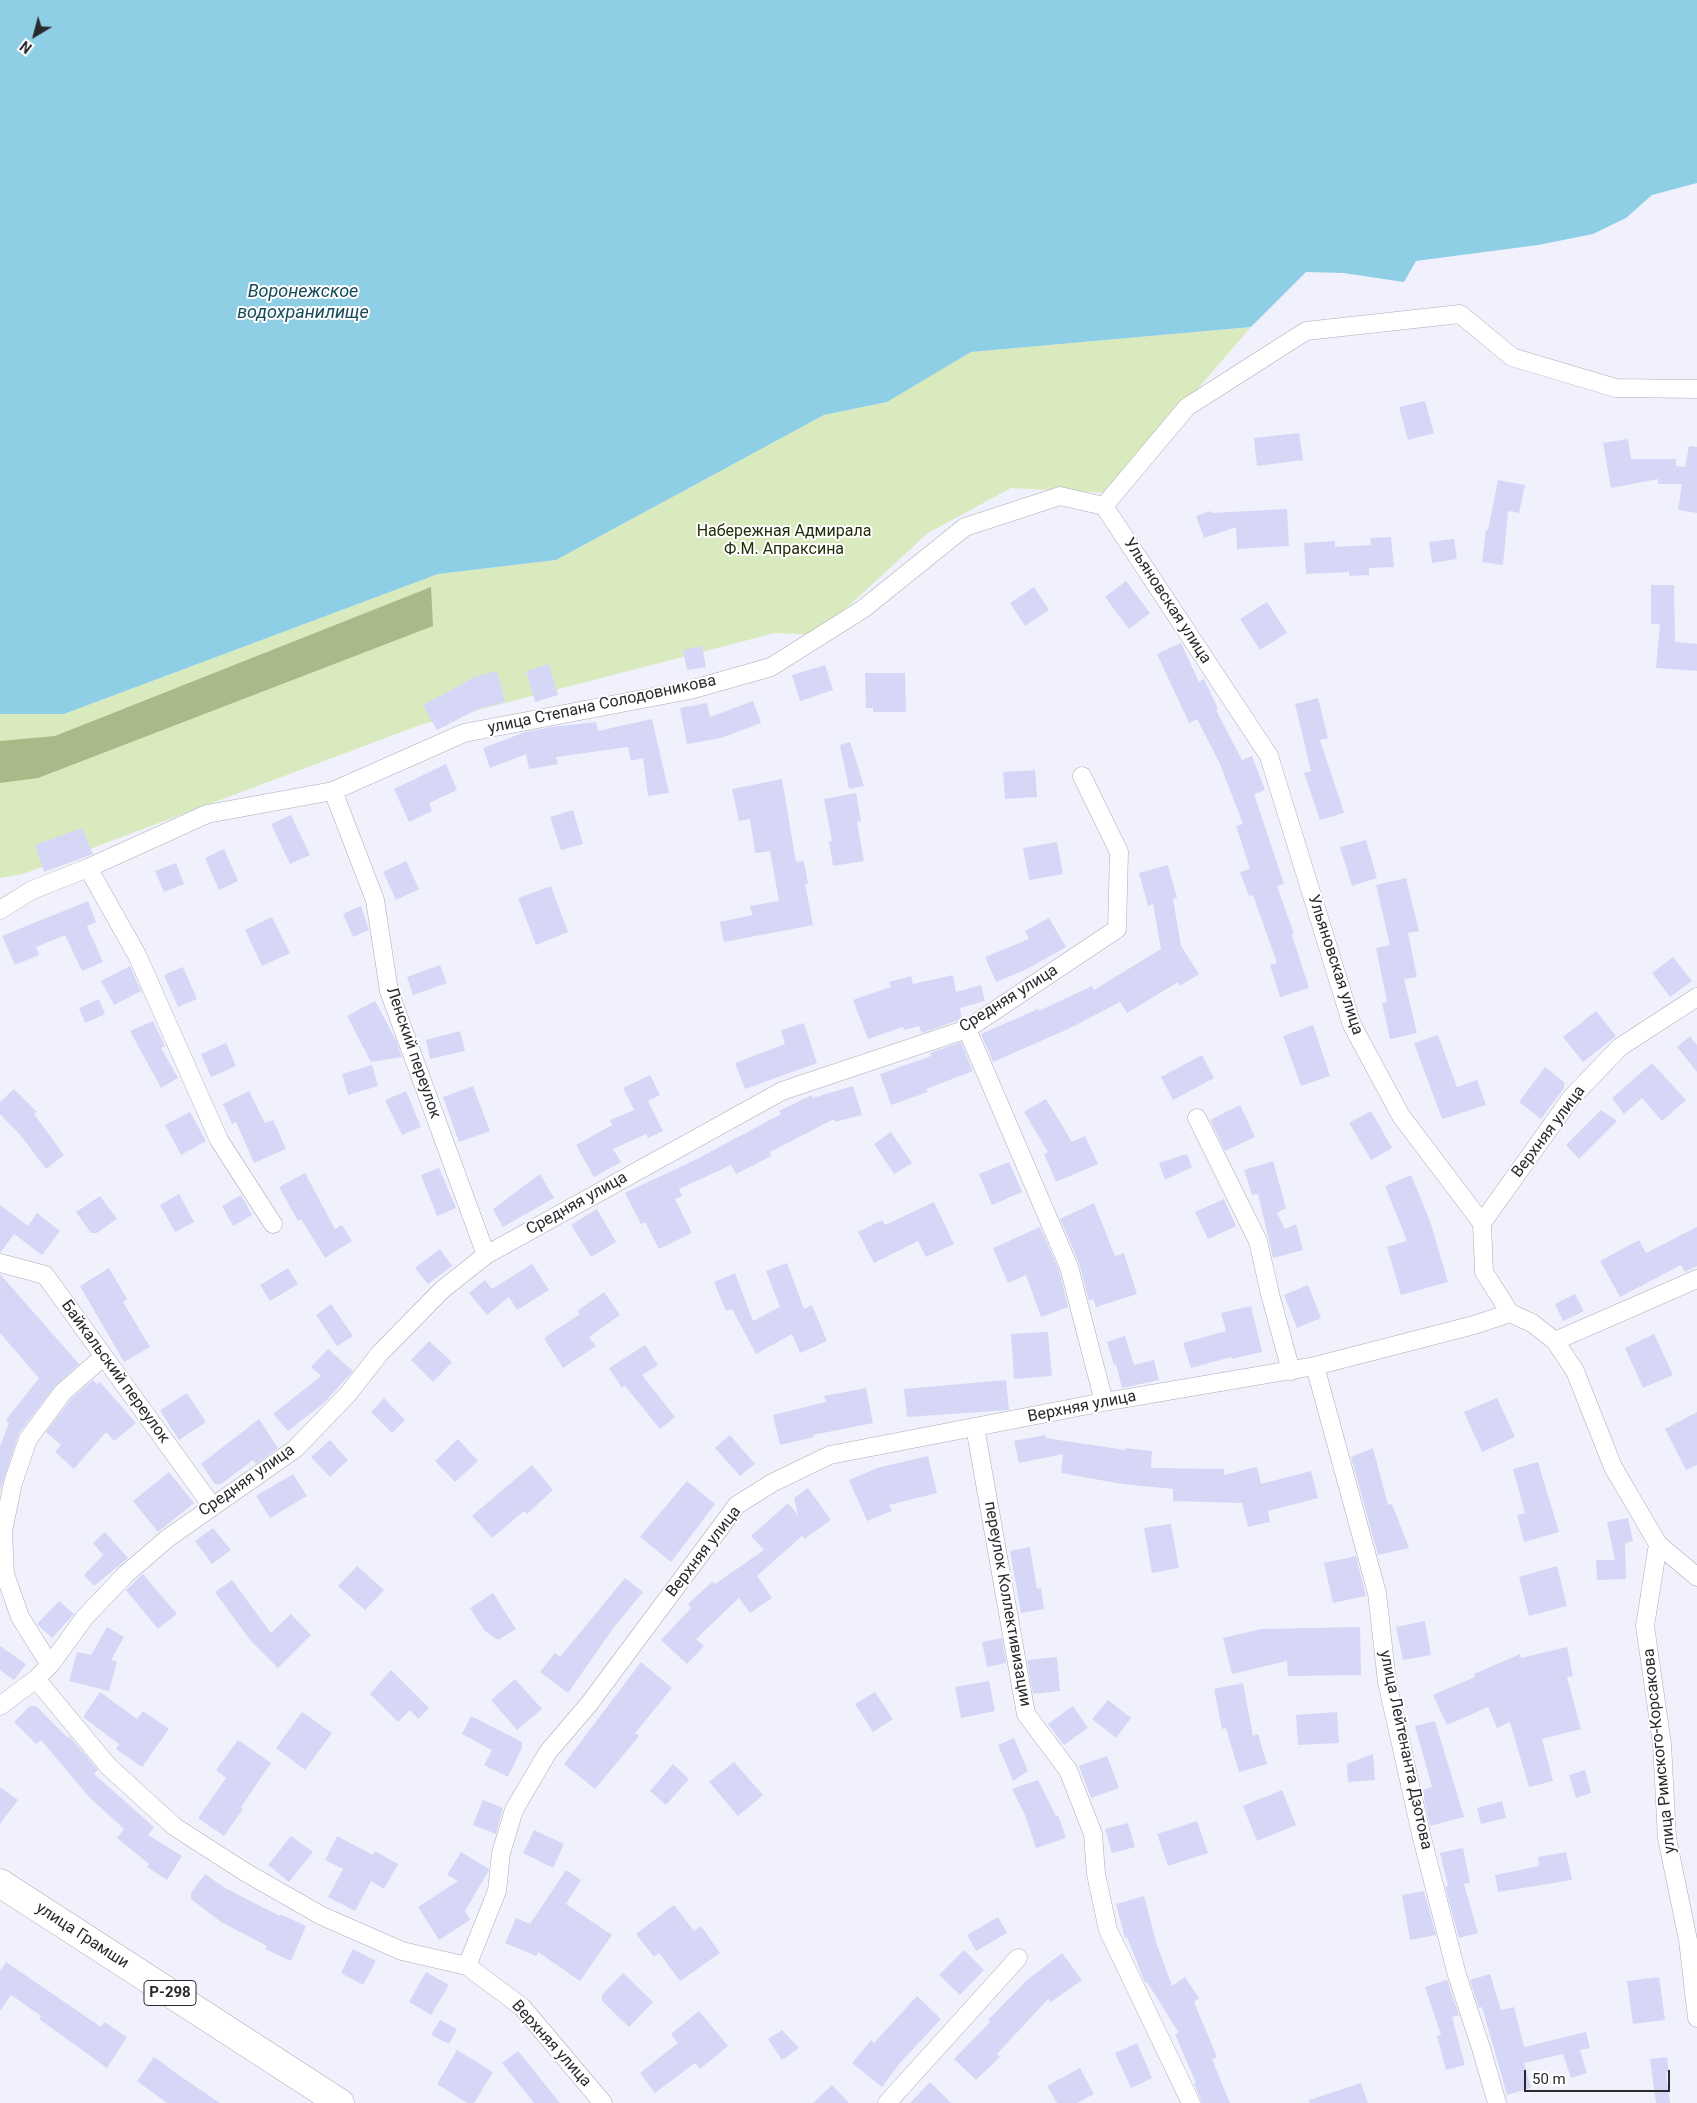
<!DOCTYPE html>
<meta charset="utf-8">
<style>
body{margin:0}
#map{position:relative;width:1697px;height:2103px;overflow:hidden;background:#f0f1fc;font-family:Roboto,sans-serif}
canvas{display:block}
.north{position:absolute;left:10px;top:10px;width:50px;height:50px;-webkit-text-stroke:4px #fff;paint-order:stroke;rotate:217deg;font-size:14px;font-weight:700;line-height:20px;text-align:center;color:#2a2a2e}
.north::after{content:'';display:block;margin:auto;width:18px;height:22px;background:#2a2a2e;clip-path:polygon(50% 0,100% 100%,50% 72%,0 100%)}
.scale{position:absolute;left:1524px;top:2070px;width:146px;height:22px;box-sizing:border-box;border:2px solid #2a2a2e;border-top:0;padding-left:6px;font-size:15px;line-height:18px;white-space:nowrap;color:#2a2a2e;-webkit-text-stroke:4px #fff;paint-order:stroke}
</style>
<div id="map">
<canvas width="1697" height="2103"></canvas>
<div class="north">N</div>
<div class="scale">50 m</div>
</div>
<script>
const c = document.querySelector('canvas').getContext('2d');
c.lineJoin = 'round';
function paint(path, color) {
  c.fillStyle = color;
  c.fill(path, 'evenodd');
}
function poly(rows) {
  const path = new Path2D();
  for (const r of rows) {
    path.moveTo(r[0], r[1]);
    for (let i = 2; i < r.length; i += 2) path.lineTo(r[i], r[i + 1]);
  }
  return path;
}
function stroke(path, color, width, dash) {
  c.strokeStyle = color;
  c.lineWidth = width;
  c.lineCap = dash ? 'butt' : 'round';
  c.setLineDash(dash || []);
  c.stroke(path);
}
function label(font, color, halo, rows, align = 'center') {
  c.font = font + ' Roboto,sans-serif';
  c.lineWidth = 4;
  c.setLineDash([]);
  c.textBaseline = 'middle';
  c.strokeStyle = halo;
  c.fillStyle = color;
  for (const [text, x, y, turn = 0] of rows) {
    c.save();
    c.translate(x, y);
    c.rotate((+turn || 0) * Math.PI / 180);
    c.textAlign = isNaN(turn) ? turn : align;
    if (halo) c.strokeText(text, 0, 0);
    c.fillText(text, 0, 0);
    c.restore();
  }
}
const green = poly([
 [1251,327,1108,493,1011,488,928,533,817,635,775,633,420,725,23,874,0,878,0,714,64,714,438,574,556,560,824,415,887,402,970,352]
]);
const forest = poly([
 [431,587,433,626,38,778,0,783,0,741,55,736]
]);
const water = poly([
 [0,0,1697,0,1697,183,1652,195,1626,218,1593,234,1538,245,1416,261,1404,282,1343,273,1306,272,1251,327,971,352,887,402,824,415,556,560,438,574,64,714,0,714]
]);
const building = poly([
 [1425,401,1434,433,1408,440,1399,407],
 [1299,433,1303,460,1257,466,1254,438],
 [1628,439,1631,459,1676,459,1676,466,1685,467,1689,446,1697,447,1697,513,1678,510,1682,484,1658,484,1658,479,1611,488,1603,443],
 [1498,480,1525,485,1519,513,1508,511,1503,565,1482,562,1486,530,1488,530],
 [1287,509,1289,546,1237,549,1236,527,1204,538,1196,516,1211,511,1212,513],
 [1391,537,1394,567,1369,568,1369,575,1349,576,1349,572,1306,574,1304,543,1335,541,1335,547,1371,545,1370,538],
 [1454,539,1457,559,1432,563,1429,542],
 [1126,581,1150,613,1129,629,1105,597],
 [1651,585,1674,585,1675,642,1697,644,1697,671,1656,668,1660,624,1651,624],
 [1034,587,1049,610,1025,626,1010,603],
 [1267,602,1287,633,1260,650,1240,619],
 [1181,643,1199,682,1204,679,1218,709,1216,710,1242,760,1252,756,1265,790,1254,794,1284,884,1277,886,1294,934,1292,935,1309,988,1280,997,1270,965,1277,963,1253,895,1249,896,1240,872,1250,869,1236,826,1243,824,1220,764,1197,719,1189,723,1157,654],
 [702,646,706,667,687,670,683,650],
 [549,664,558,695,535,702,526,671],
 [825,665,833,690,800,701,792,675],
 [497,671,505,702,478,709,437,730,423,705,475,677],
 [865,673,905,673,906,712,873,712,873,708,866,708],
 [1318,698,1328,738,1320,740,1344,813,1320,820,1304,773,1311,771,1295,704],
 [753,701,761,723,721,738,687,744,680,708,707,703,710,717],
 [652,719,669,793,648,796,643,758,631,761,628,747,556,757,558,764,529,769,526,754,490,768,483,748,525,732,551,727,596,722,598,731],
 [850,742,864,786,849,789,840,745],
 [446,764,457,790,429,803,432,811,409,822,394,789],
 [1035,770,1037,797,1005,799,1003,772],
 [782,779,796,862,804,861,808,884,805,884,813,925,724,942,720,922,752,915,750,906,779,901,770,851,755,853,750,819,739,821,732,789],
 [856,793,861,821,857,822,864,861,833,866,829,841,832,841,824,799],
 [573,810,583,844,561,850,550,817],
 [291,815,310,855,290,864,271,824],
 [82,828,93,854,44,872,35,845],
 [1366,840,1377,878,1352,886,1340,847],
 [1057,842,1063,874,1029,880,1023,848],
 [224,849,238,881,219,890,205,858],
 [406,861,419,889,396,900,383,872],
 [176,863,184,884,164,892,155,871],
 [1168,865,1177,898,1173,899,1181,946,1199,974,1180,986,1178,982,1127,1013,1120,1002,1068,1029,993,1062,981,1034,1038,1009,1039,1011,1092,986,1094,990,1161,949,1153,904,1148,906,1139,873],
 [1406,878,1419,931,1408,933,1417,977,1404,979,1417,1033,1390,1039,1382,1003,1387,1002,1376,948,1390,945,1376,885],
 [551,886,568,932,536,945,518,898],
 [88,901,96,922,87,926,103,962,82,971,65,935,36,947,39,955,15,965,2,936],
 [361,906,369,930,353,937,343,914],
 [272,917,290,953,262,966,245,930],
 [1049,918,1066,947,1027,969,996,982,985,957,1029,939,1025,931],
 [1673,957,1692,981,1670,997,1652,973],
 [440,965,447,983,413,995,407,977],
 [130,966,141,991,114,1005,101,981],
 [183,967,197,999,178,1007,164,975],
 [953,975,956,992,981,985,985,1001,960,1008,962,1019,922,1033,919,1026,904,1030,903,1027,868,1039,853,1000,891,987,889,982,911,976,913,984],
 [99,999,105,1014,85,1023,79,1008],
 [375,1001,396,1040,402,1057,371,1062,347,1016],
 [1596,1011,1616,1036,1583,1062,1563,1037],
 [153,1021,165,1046,161,1048,178,1078,161,1088,130,1031],
 [804,1023,817,1063,745,1089,735,1063,785,1044,781,1030],
 [1313,1025,1330,1076,1301,1086,1283,1036],
 [460,1031,465,1051,430,1059,426,1040],
 [1438,1035,1457,1087,1477,1080,1486,1105,1442,1119,1414,1043],
 [1690,1036,1697,1045,1697,1072,1677,1047],
 [961,1042,973,1071,926,1089,928,1092,891,1105,880,1074,931,1056,930,1053],
 [226,1043,236,1066,211,1077,201,1054],
 [1202,1055,1214,1078,1173,1100,1161,1077],
 [1652,1063,1686,1100,1662,1121,1642,1098,1624,1114,1612,1098],
 [372,1065,378,1086,348,1095,342,1074],
 [1545,1067,1564,1082,1564,1088,1541,1119,1519,1102],
 [650,1075,660,1095,648,1101,663,1131,648,1138,646,1134,613,1149,621,1162,594,1177,576,1145,612,1125,610,1120,634,1110,623,1088],
 [473,1086,490,1131,459,1142,443,1097],
 [853,1086,862,1115,835,1122,834,1119,770,1152,771,1156,736,1174,731,1165,679,1189,682,1196,675,1199,692,1233,659,1249,645,1222,641,1224,625,1193,697,1159,781,1114,779,1111,812,1095,813,1098],
 [14,1089,37,1112,34,1114,64,1155,46,1169,22,1137,0,1114,0,1102],
 [249,1091,265,1123,273,1120,286,1149,254,1163,236,1122,232,1124,223,1104],
 [406,1091,421,1127,402,1135,385,1100],
 [1046,1099,1072,1142,1085,1136,1098,1164,1056,1182,1044,1154,1048,1152,1024,1112],
 [1240,1105,1255,1137,1225,1151,1210,1120],
 [1601,1110,1617,1121,1579,1159,1566,1145],
 [1371,1111,1392,1148,1371,1160,1349,1123],
 [190,1112,206,1141,181,1155,165,1125],
 [891,1132,912,1163,894,1174,874,1144],
 [1187,1154,1192,1167,1165,1180,1159,1163],
 [1273,1161,1286,1208,1277,1213,1285,1229,1296,1224,1303,1250,1273,1258,1258,1194,1252,1195,1244,1170],
 [1009,1162,1022,1192,992,1205,979,1174],
 [439,1168,456,1208,437,1216,421,1175],
 [305,1173,335,1229,342,1225,352,1241,325,1258,301,1219,298,1221,279,1187],
 [540,1174,554,1198,503,1227,493,1209],
 [1411,1175,1430,1221,1448,1282,1401,1295,1387,1247,1407,1241,1385,1186],
 [179,1194,194,1222,175,1232,160,1205],
 [241,1195,252,1215,233,1226,222,1206],
 [100,1196,117,1219,97,1233,91,1233,76,1212],
 [1224,1199,1236,1226,1208,1239,1195,1212],
 [934,1202,954,1244,926,1257,918,1241,874,1263,858,1232,882,1220,885,1225],
 [1094,1203,1115,1256,1124,1253,1137,1294,1096,1307,1093,1299,1089,1301,1079,1263,1060,1219],
 [0,1205,28,1226,37,1213,60,1231,42,1255,14,1234,0,1253],
 [597,1209,616,1242,591,1257,571,1225],
 [1040,1227,1059,1270,1068,1307,1041,1317,1026,1275,1008,1283,993,1248],
 [1697,1227,1697,1266,1685,1272,1681,1265,1620,1297,1600,1261,1639,1240,1646,1253],
 [440,1249,452,1266,428,1284,415,1268],
 [787,1263,804,1309,812,1305,827,1341,800,1353,792,1334,756,1354,732,1309,726,1311,714,1282,735,1273,753,1321,780,1307,766,1271],
 [532,1264,549,1290,517,1310,509,1297,487,1315,469,1293,485,1280,492,1289],
 [109,1268,127,1299,123,1302,150,1347,124,1362,80,1286],
 [288,1268,298,1284,270,1301,260,1285],
 [0,1274,79,1364,55,1386,19,1433,0,1491,0,1446,9,1423,6,1420,39,1378,0,1333],
 [1308,1285,1321,1318,1297,1328,1284,1295],
 [604,1292,620,1315,589,1337,596,1346,563,1368,544,1338,580,1314,577,1311],
 [1575,1294,1584,1311,1563,1321,1555,1304],
 [331,1304,353,1336,337,1346,316,1315],
 [1251,1306,1262,1352,1232,1359,1231,1357,1191,1368,1183,1343,1226,1331,1221,1313],
 [1048,1332,1052,1376,1014,1379,1011,1334],
 [1654,1334,1673,1375,1643,1388,1625,1348],
 [1125,1336,1134,1365,1154,1360,1159,1380,1122,1388,1116,1364,1114,1365,1107,1342],
 [429,1341,452,1362,433,1382,411,1360],
 [645,1345,658,1365,642,1375,675,1417,660,1429,625,1386,622,1388,609,1368],
 [328,1349,353,1371,324,1403,288,1431,273,1414,321,1376,311,1367],
 [93,1380,97,1384,100,1382,136,1423,114,1441,106,1432,74,1469,55,1452,61,1445,46,1432,71,1399],
 [1006,1380,1009,1410,907,1417,904,1389],
 [866,1388,873,1423,813,1435,814,1437,780,1445,773,1415,826,1402,824,1396],
 [187,1393,206,1422,179,1440,160,1410],
 [384,1398,405,1420,392,1433,371,1412],
 [1497,1398,1515,1437,1482,1452,1464,1412],
 [1697,1412,1697,1465,1686,1470,1665,1429],
 [259,1419,278,1448,256,1464,253,1460,221,1484,215,1484,201,1464],
 [730,1435,755,1464,740,1476,715,1448],
 [1045,1435,1046,1438,1125,1450,1125,1448,1152,1451,1151,1468,1224,1469,1224,1475,1257,1467,1261,1484,1311,1471,1318,1498,1268,1511,1270,1522,1248,1527,1242,1503,1173,1501,1173,1489,1122,1484,1061,1473,1063,1454,1019,1463,1014,1441],
 [458,1439,478,1461,455,1482,435,1461],
 [330,1440,348,1460,330,1477,311,1457],
 [1373,1448,1388,1505,1392,1504,1409,1548,1378,1555,1351,1457],
 [928,1456,937,1493,889,1505,892,1511,867,1521,849,1480,877,1468],
 [1538,1462,1559,1532,1524,1542,1517,1515,1525,1513,1513,1469],
 [532,1465,553,1490,527,1514,524,1511,492,1538,472,1516],
 [169,1472,194,1503,158,1532,133,1501],
 [293,1474,307,1496,270,1518,256,1496],
 [687,1481,715,1504,671,1562,640,1537],
 [808,1488,831,1520,804,1539,803,1535,757,1576,772,1598,750,1613,739,1598,696,1639,704,1646,687,1664,661,1640,691,1608,688,1604,712,1582,715,1584,764,1550,751,1536,788,1503,798,1515,794,1498],
 [1628,1518,1633,1541,1625,1543,1626,1579,1597,1580,1596,1560,1615,1560,1607,1522],
 [1171,1524,1179,1568,1152,1573,1144,1528],
 [213,1528,231,1550,212,1564,195,1541],
 [105,1532,128,1558,94,1586,84,1575,103,1555,93,1543],
 [1030,1547,1037,1589,1041,1588,1044,1609,1021,1613,1010,1551],
 [1356,1556,1366,1596,1333,1603,1324,1563],
 [357,1566,384,1590,365,1610,338,1586],
 [1557,1566,1567,1606,1529,1616,1519,1577],
 [143,1574,177,1614,158,1629,126,1590],
 [625,1578,643,1592,614,1627,568,1693,540,1672,555,1653,560,1657],
 [232,1580,271,1633,291,1614,311,1635,278,1668,250,1640,215,1592],
 [493,1593,516,1629,498,1640,484,1630,470,1608],
 [59,1601,74,1614,52,1638,37,1624],
 [1425,1621,1431,1655,1403,1660,1396,1627],
 [107,1627,124,1637,111,1660,117,1662,109,1691,69,1681,77,1652,91,1655],
 [1360,1627,1361,1675,1288,1676,1287,1661,1232,1674,1223,1638,1261,1629],
 [1002,1638,1006,1663,987,1667,982,1642],
 [0,1646,26,1664,14,1680,0,1670],
 [1567,1647,1573,1676,1567,1677,1581,1729,1542,1739,1553,1781,1529,1787,1510,1722,1497,1728,1488,1707,1447,1725,1433,1695,1475,1677,1474,1674,1520,1654,1521,1658],
 [1057,1657,1060,1691,1033,1694,1027,1660],
 [641,1662,672,1688,635,1733,639,1736,595,1789,564,1764],
 [391,1670,429,1708,418,1719,410,1710,398,1722,370,1694],
 [515,1679,542,1709,517,1730,491,1700],
 [989,1681,995,1711,961,1718,955,1687],
 [1243,1683,1253,1736,1258,1734,1267,1764,1239,1772,1226,1728,1222,1729,1214,1689],
 [100,1692,137,1719,143,1711,169,1729,142,1767,116,1749,119,1744,83,1717],
 [875,1692,893,1719,873,1732,855,1704],
 [1108,1700,1131,1718,1116,1738,1092,1719],
 [30,1706,36,1706,68,1738,69,1736,98,1770,94,1774,154,1827,148,1835,182,1856,167,1880,147,1867,149,1864,117,1838,124,1829,90,1798,41,1740,36,1744,14,1722],
 [1073,1706,1088,1728,1064,1745,1048,1724],
 [302,1712,332,1733,305,1770,276,1748],
 [1337,1712,1339,1743,1298,1745,1296,1715],
 [471,1716,522,1742,522,1748,508,1777,484,1765,492,1750,462,1734],
 [1435,1721,1464,1817,1430,1826,1422,1790,1432,1787,1415,1726],
 [1014,1738,1028,1771,1013,1781,998,1745],
 [238,1740,271,1763,241,1807,243,1809,224,1836,198,1818,226,1778,216,1770],
 [1373,1754,1375,1780,1348,1782,1347,1764],
 [1107,1756,1119,1788,1091,1798,1079,1766],
 [734,1762,763,1795,738,1816,709,1782],
 [673,1764,689,1779,666,1805,650,1791],
 [1585,1770,1591,1793,1576,1798,1569,1775],
 [1038,1780,1056,1816,1058,1815,1066,1838,1036,1848,1025,1815,1012,1789],
 [0,1787,18,1800,0,1824],
 [1282,1790,1296,1825,1257,1841,1243,1806],
 [483,1800,503,1808,496,1834,473,1825],
 [1502,1801,1506,1818,1481,1824,1477,1808],
 [1197,1821,1208,1853,1168,1866,1157,1834],
 [1128,1823,1135,1847,1112,1853,1105,1829],
 [534,1830,564,1844,553,1868,523,1853],
 [291,1836,313,1852,289,1882,268,1865],
 [337,1836,373,1855,375,1851,398,1864,384,1889,371,1881,355,1911,328,1897,343,1869,325,1860],
 [1463,1848,1470,1883,1464,1884,1478,1933,1459,1938,1445,1887,1448,1886,1440,1853],
 [461,1852,489,1869,488,1872,465,1911,470,1920,439,1940,418,1907,458,1881,447,1875],
 [1566,1852,1572,1880,1498,1892,1495,1875,1539,1866,1538,1857],
 [566,1870,581,1880,566,1904,612,1935,580,1981,538,1952,536,1956,505,1943,516,1918,530,1924],
 [205,1874,225,1888,280,1916,280,1914,306,1926,291,1961,265,1949,267,1946,221,1922,191,1899,191,1893],
 [1424,1891,1436,1935,1410,1940,1402,1895],
 [1144,1896,1156,1942,1172,1986,1185,1977,1199,1998,1194,2002,1217,2057,1212,2059,1230,2103,1202,2103,1194,2083,1196,2083,1175,2034,1179,2033,1147,1982,1145,1983,1127,1937,1125,1938,1116,1904],
 [674,1905,694,1931,701,1926,720,1953,680,1981,659,1953,654,1957,636,1934],
 [998,1917,1007,1933,976,1951,967,1935],
 [353,1949,376,1961,363,1985,341,1973],
 [964,1950,984,1970,960,1995,939,1975],
 [1062,1953,1082,1980,1051,2002,1048,1999,997,2054,1000,2057,976,2080,954,2059,990,2022,988,2020,1027,1980],
 [6,1962,101,2027,104,2022,127,2037,107,2068,39,2019,41,2016,11,1995,0,2011,0,1971],
 [426,1972,449,1985,431,2015,409,2002],
 [623,1973,653,2002,629,2027,602,2001,602,1995],
 [1490,1974,1501,2010,1514,2007,1524,2047,1586,2032,1590,2048,1580,2050,1587,2073,1571,2078,1563,2054,1524,2063,1531,2088,1507,2095,1482,2007,1479,2008,1470,1980],
 [1659,1977,1665,2020,1633,2024,1627,1981],
 [1447,1980,1459,2015,1452,2017,1465,2065,1446,2070,1437,2036,1441,2035,1425,1987],
 [917,1996,941,2019,900,2063,882,2087,852,2063,871,2040,874,2043],
 [699,2011,728,2046,700,2069,695,2063,655,2093,640,2073,678,2043,671,2034],
 [440,2020,457,2029,449,2044,431,2035],
 [782,2030,799,2048,782,2060,768,2039],
 [1137,2043,1152,2078,1131,2088,1115,2053],
 [457,2050,493,2072,474,2103,467,2103,437,2084],
 [518,2051,560,2103,534,2103,502,2063],
 [154,2057,183,2078,220,2103,167,2103,137,2081],
 [1667,2057,1669,2072,1666,2073,1670,2103,1656,2103,1650,2059],
 [1080,2068,1094,2094,1077,2103,1057,2103,1047,2086],
 [930,2082,951,2103,910,2103],
 [1361,2083,1368,2103,1310,2103,1309,2100],
 [832,2085,849,2103,813,2103]
]);
const minor = poly([
 [1104,506,1269,756,1352,1025,1401,1116,1482,1223,1484,1272,1510,1313,1532,1323,1555,1341,1575,1371,1613,1467,1658,1544,1697,1577],
 [1104,506,1187,407,1306,331,1460,314,1512,357,1616,388,1697,389],
 [333,791,375,900,389,991,486,1255],
 [88,868,137,955,219,1140,273,1224],
 [0,910,32,890,88,868,207,814,333,791,464,733,690,690,771,667,863,609,965,527,1060,496,1104,506],
 [967,1029,1069,1267,1104,1402],
 [1197,1118,1258,1241,1270,1294,1291,1371],
 [1482,1223,1571,1098,1620,1047,1697,997],
 [0,1263,45,1275,212,1506],
 [1555,1341,1697,1279],
 [1315,1366,1377,1593,1387,1682,1422,1838,1457,1975,1481,2048,1497,2103],
 [975,1427,1026,1714,1068,1770,1093,1834,1096,1874,1108,1930,1191,2103],
 [1658,1544,1645,1626,1662,1744,1667,1838,1688,1940,1697,2018],
 [50,1665,20,1617,5,1574,3,1531,13,1483,28,1439,63,1392,103,1357],
 [36,1679,109,1767,175,1827,245,1872,322,1916,402,1951,467,1966],
 [0,1706,36,1679,50,1665,85,1617,126,1574,168,1538,295,1449,348,1394,380,1353,443,1289,486,1255,782,1091,967,1029,1117,929,1119,852,1082,776],
 [603,2103,522,2007,467,1966,497,1891,501,1853,514,1810,548,1752,589,1704,737,1505,772,1483,830,1455,1104,1402,1315,1366,1474,1325,1510,1313],
 [887,2103,1018,1958]
]);
const trunk = poly([
 [0,1883,340,2103]
]);
const shields = [
 [170,1993,52]
];
const shieldNames = [
 ["Р-298",170,1993]
];
const parkNames = [
 ["Набережная Адмирала",784,532],
 ["Ф.М. Апраксина",784,550]
];
const streetNames = [
 ["Ульяновская улица",1167,601,57],
 ["улица Степана Солодовникова",602,705,-12],
 ["Ульяновская улица",1335,965,72],
 ["Средняя улица",1009,999,-32],
 ["Ленский переулок",413,1053,71],
 ["Верхняя улица",1549,1132,-53],
 ["Средняя улица",577,1204,-29],
 ["Байкальский переулок",115,1372,54],
 ["Верхняя улица",1082,1407,-11],
 ["Средняя улица",247,1481,-35],
 ["Верхняя улица",704,1552,-52],
 ["переулок Коллективизации",1007,1604,80],
 ["улица Лейтенанта Дзотова",1405,1750,78],
 ["улица Римского-Корсакова",1660,1751,-96],
 ["улица Грамши",82,1936,33],
 ["Верхняя улица",551,2044,48]
];
const waterNames = [
 ["Воронежское",303,292],
 ["водохранилище",303,313]
];
paint(green, '#daeabf');
paint(forest, '#a7ba87');
paint(water, '#8ecfe6');
paint(building, '#d6d7f7');
stroke(minor, '#acacb7', 19);
stroke(trunk, '#acacb7', 29);
stroke(minor, '#fff', 18);
stroke(trunk, '#fff', 28);
for (const [x, y, w] of shields) {
  const box = new Path2D();
  box.roundRect(x - w / 2, y - 12.5, w, 25, 4);
  c.fillStyle = '#fff';
  c.fill(box);
  stroke(box, '#2a2a2e', 1);
}
label('bold 15px', '#2a2a2e', null, shieldNames);
label('16px', '#222e07', '#fff', parkNames);
label('16px', '#2a2a2e', '#fff', streetNames);
label('italic 18px', '#134a5a', '#fff', waterNames);
</script>
